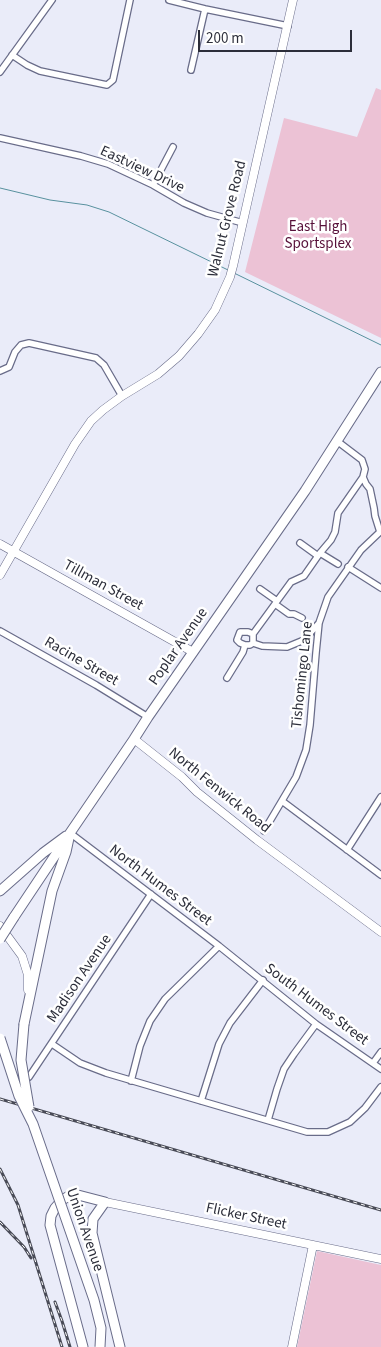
<!DOCTYPE html>
<style>
body{margin:0}
#map{position:relative;width:381px;height:1347px;overflow:hidden;background:#eaecf9;font-family:"Source Sans 3",sans-serif}
canvas{display:block}
.scale{position:absolute;left:198px;top:30px;width:154px;height:22px;box-sizing:border-box;border:2px solid #2c2e3a;border-top:0;padding-left:6px;font-size:15px;line-height:18px;white-space:nowrap;color:#2c2e3a;-webkit-text-stroke:4px #fff;paint-order:stroke}
</style>
<div id="map">
<canvas width="381" height="1347"></canvas>
<div class="scale">200 m</div>
</div>
<script>
const c = document.querySelector('canvas').getContext('2d');
c.lineJoin = 'round';
function paint(path, color) {
  c.fillStyle = color;
  c.fill(path, 'evenodd');
}
function poly(rows) {
  const path = new Path2D();
  for (const r of rows) {
    path.moveTo(r[0], r[1]);
    for (let i = 2; i < r.length; i += 2) path.lineTo(r[i], r[i + 1]);
  }
  return path;
}
function stroke(path, color, width, dash) {
  c.strokeStyle = color;
  c.lineWidth = width;
  c.lineCap = dash ? 'butt' : 'round';
  c.setLineDash(dash || []);
  c.stroke(path);
}
function label(font, color, halo, rows, align = 'center') {
  c.font = font + ' "Source Sans 3",sans-serif';
  c.lineWidth = 5;
  c.setLineDash([]);
  c.textBaseline = 'middle';
  c.strokeStyle = halo;
  c.fillStyle = color;
  for (const [text, x, y, turn = 0] of rows) {
    c.save();
    c.translate(x, y);
    c.rotate((+turn || 0) * Math.PI / 180);
    c.textAlign = isNaN(turn) ? turn : align;
    if (halo) c.strokeText(text, 0, 0);
    c.fillText(text, 0, 0);
    c.restore();
  }
}
const green = poly([
 [376,88,381,90,381,338,245,272,284,118,357,137],
 [317,1251,381,1265,381,1347,297,1347]
]);
const stream = poly([
 [0,188,50,200,87,205,109,212,228,270],
 [234,273,381,345]
]);
const street = poly([
 [169,0,205,9,288,26],
 [12,55,27,65,40,71,107,85,113,80,130,0],
 [191,70,205,9],
 [0,72,52,0],
 [0,138,81,156,108,164,153,185,184,203,207,213,243,223],
 [153,185,173,147],
 [0,371,9,367,15,352,21,345,29,343,96,358,104,365,122,396],
 [337,441,362,460,365,469,363,477,366,484,370,489,374,508,375,516,380,532],
 [300,543,318,556],
 [320,553,338,564],
 [348,567,381,588],
 [260,589,277,601],
 [275,604,289,614,294,614,302,618],
 [0,631,96,685,148,717],
 [253,634,248,632,240,632,237,640,240,643,245,645,250,645,253,643,253,634,291,582,304,576,320,553,331,540,335,532,338,513,363,477],
 [253,643,262,646,287,647,304,640,319,623],
 [227,678,243,652,245,645],
 [282,801,381,875],
 [264,831,296,777,306,750,310,725,316,653,319,623,328,597,361,550,381,531],
 [70,833,219,946,316,1024,381,1069],
 [347,850,381,797],
 [52,1044,80,1063,106,1073,307,1132,328,1132,350,1122,365,1108,381,1087],
 [373,1063,381,1052],
 [29,1077,151,894],
 [131,1081,140,1046,150,1021,165,999,219,946],
 [201,1101,219,1044,230,1023,263,980],
 [268,1120,277,1089,284,1069,294,1054,316,1024]
]);
const secondary = poly([
 [0,544,193,652],
 [0,575,75,444,91,421,103,410,122,396,158,374,179,356,198,334,215,310,230,277,233,266,293,0],
 [134,739,182,777,197,792,257,840,381,932],
 [0,926,22,956,28,975,28,990],
 [105,1202,381,1259],
 [292,1347,313,1245]
]);
const primary = poly([
 [0,891,43,853,66,836],
 [14,917,70,833,134,739,148,717,305,491,381,372],
 [24,1024,52,891,66,852,69,838],
 [83,1347,50,1225,51,1216,55,1208,62,1200,69,1196,78,1195,105,1202,93,1219,92,1233,120,1347]
]);
const rail = poly([
 [0,1099,381,1210],
 [0,1169,18,1205,62,1347],
 [0,1222,24,1247,31,1258],
 [55,1302,62,1321,70,1347]
]);
const primaryBridge = poly([
 [0,939,14,917],
 [24,1024,21,1060,29,1107],
 [0,1038,19,1096,33,1124,94,1300,101,1328,100,1347]
]);
const streetNames = [
 ["Eastview Drive",142,170,25],
 ["Walnut Grove Road",228,219,-76],
 ["Tillman Street",103,586,29],
 ["Poplar Avenue",179,647,-55],
 ["Racine Street",81,662,30],
 ["Tishomingo Lane",303,675,-84],
 ["North Fenwick Road",219,791,39],
 ["North Humes Street",160,886,37],
 ["Madison Avenue",80,979,-56],
 ["South Humes Street",316,1005,37],
 ["Flicker Street",246,1217,12],
 ["Union Avenue",84,1230,71]
];
const parkNames = [
 ["East High",318,228],
 ["Sportsplex",318,245]
];
paint(green, '#ecc2d5');
stroke(stream, '#58919e', 1);
stroke(street, '#696c89', 8);
stroke(secondary, '#696c89', 9);
stroke(primary, '#696c89', 11);
stroke(street, '#fff', 5.5);
stroke(secondary, '#fff', 8);
stroke(primary, '#fff', 9);
stroke(rail, '#494b57', 3);
stroke(rail, '#fff', 1, [4]);
stroke(primaryBridge, '#696c89', 11, []);
stroke(primaryBridge, '#fff', 9);
label('15px', '#2c2e3a', '#fff', streetNames);
label('15px', '#571039', '#fff', parkNames);
</script>
